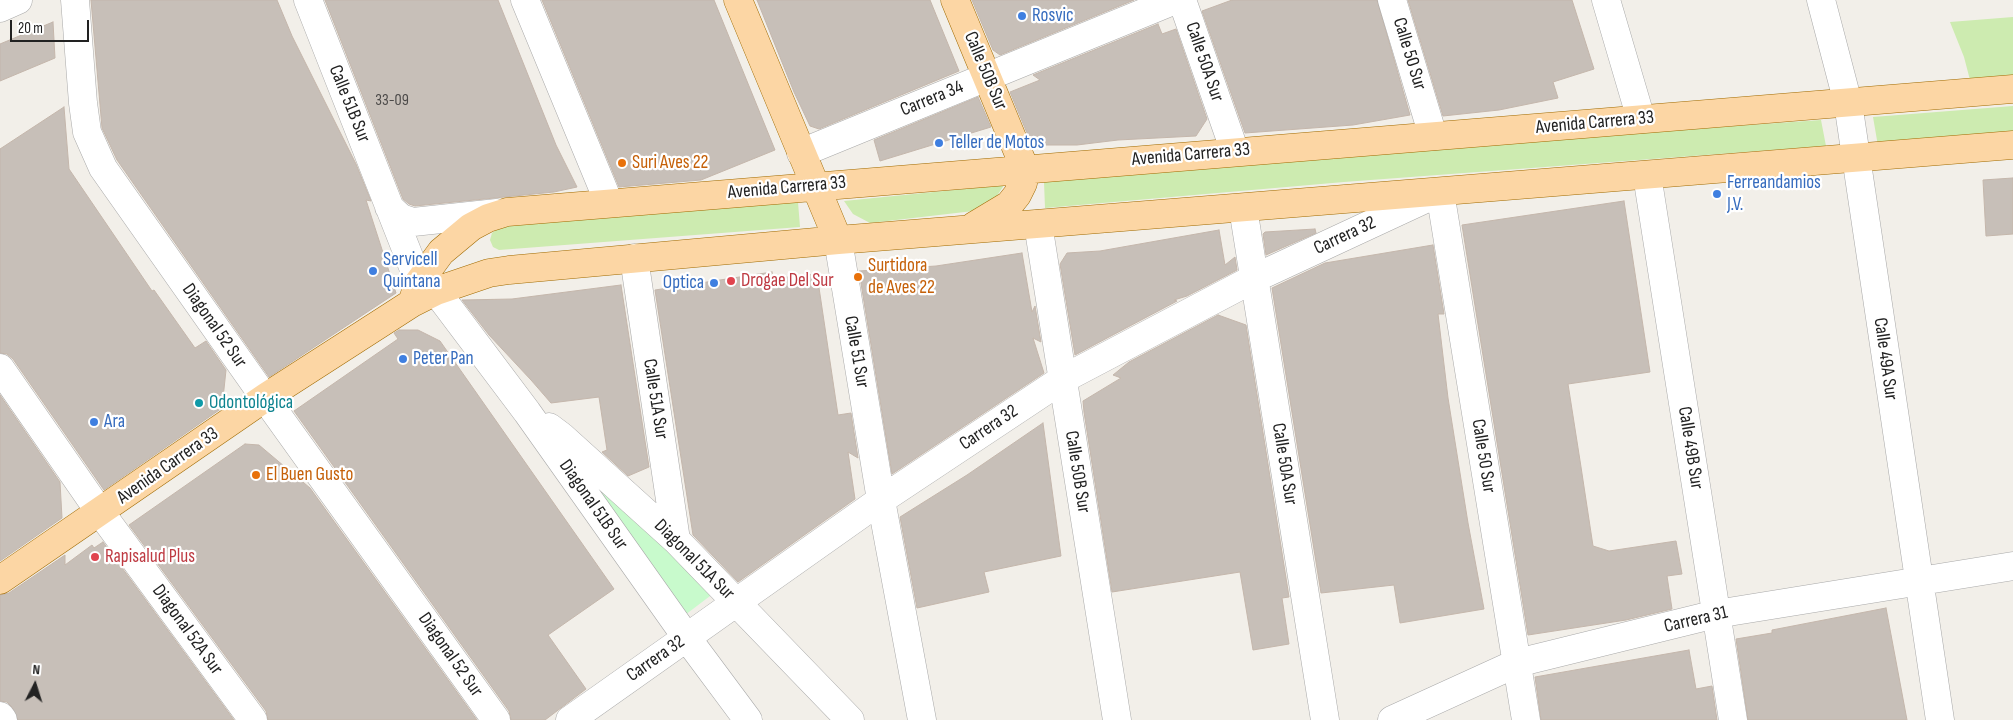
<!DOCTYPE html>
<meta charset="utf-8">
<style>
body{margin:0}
#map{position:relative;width:2013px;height:720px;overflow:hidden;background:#f2efe9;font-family:"Sofia Sans Condensed",sans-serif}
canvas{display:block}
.north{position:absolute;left:10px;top:660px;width:50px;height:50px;-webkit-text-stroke:4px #fff;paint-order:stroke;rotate:5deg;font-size:14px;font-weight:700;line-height:20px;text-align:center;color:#222}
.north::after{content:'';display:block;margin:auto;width:18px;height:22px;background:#222;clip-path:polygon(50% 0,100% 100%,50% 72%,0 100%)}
.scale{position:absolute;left:10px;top:20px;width:79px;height:22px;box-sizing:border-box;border:2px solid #222;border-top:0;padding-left:6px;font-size:15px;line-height:18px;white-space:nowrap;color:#222;-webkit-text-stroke:4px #fff;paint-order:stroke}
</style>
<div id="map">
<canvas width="2013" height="720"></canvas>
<div class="north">N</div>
<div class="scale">20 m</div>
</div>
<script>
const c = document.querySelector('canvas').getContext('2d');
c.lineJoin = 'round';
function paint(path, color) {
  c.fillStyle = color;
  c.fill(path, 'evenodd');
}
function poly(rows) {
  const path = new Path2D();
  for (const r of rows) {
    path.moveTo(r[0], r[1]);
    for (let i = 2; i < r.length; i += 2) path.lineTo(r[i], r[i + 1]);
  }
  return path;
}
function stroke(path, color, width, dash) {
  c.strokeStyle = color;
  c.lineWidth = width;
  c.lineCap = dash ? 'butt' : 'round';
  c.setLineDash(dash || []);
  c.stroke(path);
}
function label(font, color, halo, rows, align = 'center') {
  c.font = font + ' "Sofia Sans Condensed",sans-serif';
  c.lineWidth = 4.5;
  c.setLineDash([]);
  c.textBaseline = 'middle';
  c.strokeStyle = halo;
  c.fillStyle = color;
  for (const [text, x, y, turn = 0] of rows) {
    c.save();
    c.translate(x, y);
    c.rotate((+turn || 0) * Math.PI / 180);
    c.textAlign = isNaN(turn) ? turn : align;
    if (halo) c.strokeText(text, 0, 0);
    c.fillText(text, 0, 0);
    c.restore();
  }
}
const grass = poly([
 [2013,17,2013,76,1970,80,1964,57,1950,22],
 [2013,106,2013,134,1878,146,1873,117],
 [1821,120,1826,146,1344,182,1045,208,1044,182,1663,131],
 [1004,185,995,199,982,210,870,223,853,214,844,201],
 [798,202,800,227,499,250,493,247,490,240,492,233,503,224]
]);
const park = poly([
 [556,436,714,593,685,615]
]);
const building = poly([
 [91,0,277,0,292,36,356,164,371,201,366,200,396,293,269,377,117,160,102,128,91,0],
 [325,0,498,0,556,145,577,187,554,192,415,206,409,204,403,199,325,0],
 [542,0,714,0,775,150,701,180,619,187,542,0],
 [757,0,930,0,959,71,819,129,810,126,794,92,757,0],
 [972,0,1134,0,1000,55,993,50,972,0],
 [1232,0,1377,0,1410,115,1353,125,1245,133,1202,11,1232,0],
 [1408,0,1572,0,1594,69,1553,82,1558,98,1499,110,1443,116,1408,0],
 [53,22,55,58,0,81,0,44,53,22],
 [1158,24,1162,34,1176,29,1207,119,1196,136,1118,140,1077,145,1032,145,1010,92,1040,80,1033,75,1158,24],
 [978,97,991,127,880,161,874,140,978,97],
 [64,107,69,169,152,291,154,290,195,348,206,341,226,370,222,408,104,490,13,359,7,354,0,353,0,149,64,107],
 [2013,178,2013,234,1986,236,1983,180,2013,178],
 [1624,201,1650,372,1568,384,1581,467,1593,546,1609,551,1676,541,1682,574,1667,576,1672,609,1626,620,1528,635,1462,225,1624,201],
 [1315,229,1316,233,1266,255,1263,234,1265,232,1315,229],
 [1219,230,1225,265,1235,257,1237,270,1187,296,1174,300,1177,301,1075,355,1060,264,1067,253,1100,251,1219,230],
 [1433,245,1444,314,1438,314,1448,398,1468,523,1484,609,1400,623,1394,585,1321,593,1272,288,1325,263,1433,245],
 [1022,253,1032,312,1035,306,1041,342,1033,338,1044,373,892,474,859,271,936,266,1022,253],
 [772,272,773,279,810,274,818,281,838,415,851,413,858,458,848,452,855,499,738,582,693,535,655,290,772,272],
 [621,285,649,467,628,476,602,452,607,450,599,397,551,403,531,380,489,335,462,300,512,299,621,285],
 [1218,315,1246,325,1289,597,1282,598,1289,644,1253,650,1240,572,1112,592,1084,412,1083,401,1121,378,1113,375,1129,362,1218,315],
 [399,330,418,330,440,341,614,589,548,635,586,689,545,720,511,720,509,711,294,411,398,339,394,333,399,330],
 [0,395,60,482,62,518,0,561,0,395],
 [1043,423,1061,556,984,572,989,592,917,608,900,517,967,475,1043,423],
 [245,444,259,445,310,488,477,720,268,720,266,711,129,525,245,444],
 [103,542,234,720,18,720,12,707,7,702,0,701,0,595,9,593,65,555,65,565,92,545,94,548,103,542],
 [1886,608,1907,720,1748,720,1736,639,1772,633,1772,630,1886,608],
 [1689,650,1696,689,1712,686,1717,720,1541,720,1535,677,1689,650]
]);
const minor = poly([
 [75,0,83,103,87,132,103,168,260,391,496,720],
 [308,0,419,282],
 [525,0,609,203],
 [1182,0,1235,152],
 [1392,0,1433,136],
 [1606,0,1641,119],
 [1821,0,1848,103,1940,720],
 [0,8,18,0],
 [801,153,1175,0],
 [1647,175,1733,720],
 [389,207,401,218,413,222,497,213],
 [1243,208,1325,720],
 [1038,224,1117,720],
 [838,240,881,500,922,720],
 [634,258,676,540],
 [436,291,527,412,687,638,748,720],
 [0,368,95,505,253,720],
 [549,427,561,436,676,540,850,720],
 [0,716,3,720],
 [570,720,881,500,1063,379,1255,278,1440,192,1526,720],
 [1392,720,1517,663,1716,614,2013,566]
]);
const major = poly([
 [738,0,838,240],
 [955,0,1025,169,1023,183,1017,195,1009,205,974,226],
 [412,303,419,282,441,252,471,227,488,218,507,212,2013,89],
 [0,580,266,397,412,303,436,291,489,273,509,270,838,240,2013,145]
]);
const markers = [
 [1022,16,5,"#3f7fe0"],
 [939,143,5,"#3f7fe0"],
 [622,163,5,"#e8710a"],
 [1717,194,5,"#3f7fe0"],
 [373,271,5,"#3f7fe0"],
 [858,277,5,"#e8710a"],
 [731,281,5,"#e0444e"],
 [714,283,5,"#3f7fe0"],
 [403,359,5,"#3f7fe0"],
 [199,403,5,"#0f9aa8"],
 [94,422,5,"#3f7fe0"],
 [256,475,5,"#e8710a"],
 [95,557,5,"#e0444e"]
];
const numberNames = [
 ["33-09",392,101]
];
const shopNames = [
 ["Rosvic",1032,16],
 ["Teller de Motos",949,143],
 ["Ferreandamios",1727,183],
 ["J.V.",1727,205],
 ["Servicell",383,260],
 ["Quintana",383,282],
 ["Optica",704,283,"right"],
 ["Peter Pan",413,359],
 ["Ara",104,422]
];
const streetNames = [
 ["Calle 50 Sur",1409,54,73],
 ["Calle 50A Sur",1204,62,71],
 ["Calle 50B Sur",985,71,67],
 ["Carrera 34",932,99,-22],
 ["Calle 51B Sur",349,104,68],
 ["Avenida Carrera 33",1595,123,-5],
 ["Avenida Carrera 33",1191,155,-5],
 ["Avenida Carrera 33",787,188,-5],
 ["Carrera 32",1345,236,-25],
 ["Diagonal 52 Sur",214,326,55],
 ["Calle 51 Sur",856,352,80],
 ["Calle 49A Sur",1885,359,82],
 ["Calle 51A Sur",655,399,81],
 ["Carrera 32",989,428,-34],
 ["Calle 49B Sur",1690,448,81],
 ["Calle 50 Sur",1483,456,81],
 ["Calle 50A Sur",1284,464,81],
 ["Avenida Carrera 33",168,466,-35],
 ["Calle 50B Sur",1077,472,81],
 ["Diagonal 51B Sur",593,505,55],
 ["Diagonal 51A Sur",694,560,45],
 ["Carrera 31",1696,620,-13],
 ["Diagonal 52A Sur",187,630,54],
 ["Diagonal 52 Sur",450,655,55],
 ["Carrera 32",656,659,-35]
];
const foodNames = [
 ["Suri Aves 22",632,163],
 ["Surtidora",868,266],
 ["de Aves 22",868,288],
 ["El Buen Gusto",266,475]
];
const healthNames = [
 ["Drogae Del Sur",741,281],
 ["Rapisalud Plus",105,557]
];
const cultureNames = [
 ["Odontológica",209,403]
];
paint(grass, '#cdebb0');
paint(park, '#c8facc');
paint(building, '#c7bfb8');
stroke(building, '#c4b6ab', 1);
stroke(minor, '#a9a9a9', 29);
stroke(major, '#a06b00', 29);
stroke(minor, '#fff', 28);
stroke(major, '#fcd6a4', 28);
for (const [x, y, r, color] of markers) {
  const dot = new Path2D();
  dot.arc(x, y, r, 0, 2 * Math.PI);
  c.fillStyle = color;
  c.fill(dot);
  stroke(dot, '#fff', 2);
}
label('16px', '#4b4948', null, numberNames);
label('19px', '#366cbe', '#fff', shopNames, 'left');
label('19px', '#222', '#fff', streetNames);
label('19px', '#c56008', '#fff', foodNames, 'left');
label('19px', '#be3a42', '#fff', healthNames, 'left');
label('19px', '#0d838f', '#fff', cultureNames, 'left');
</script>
